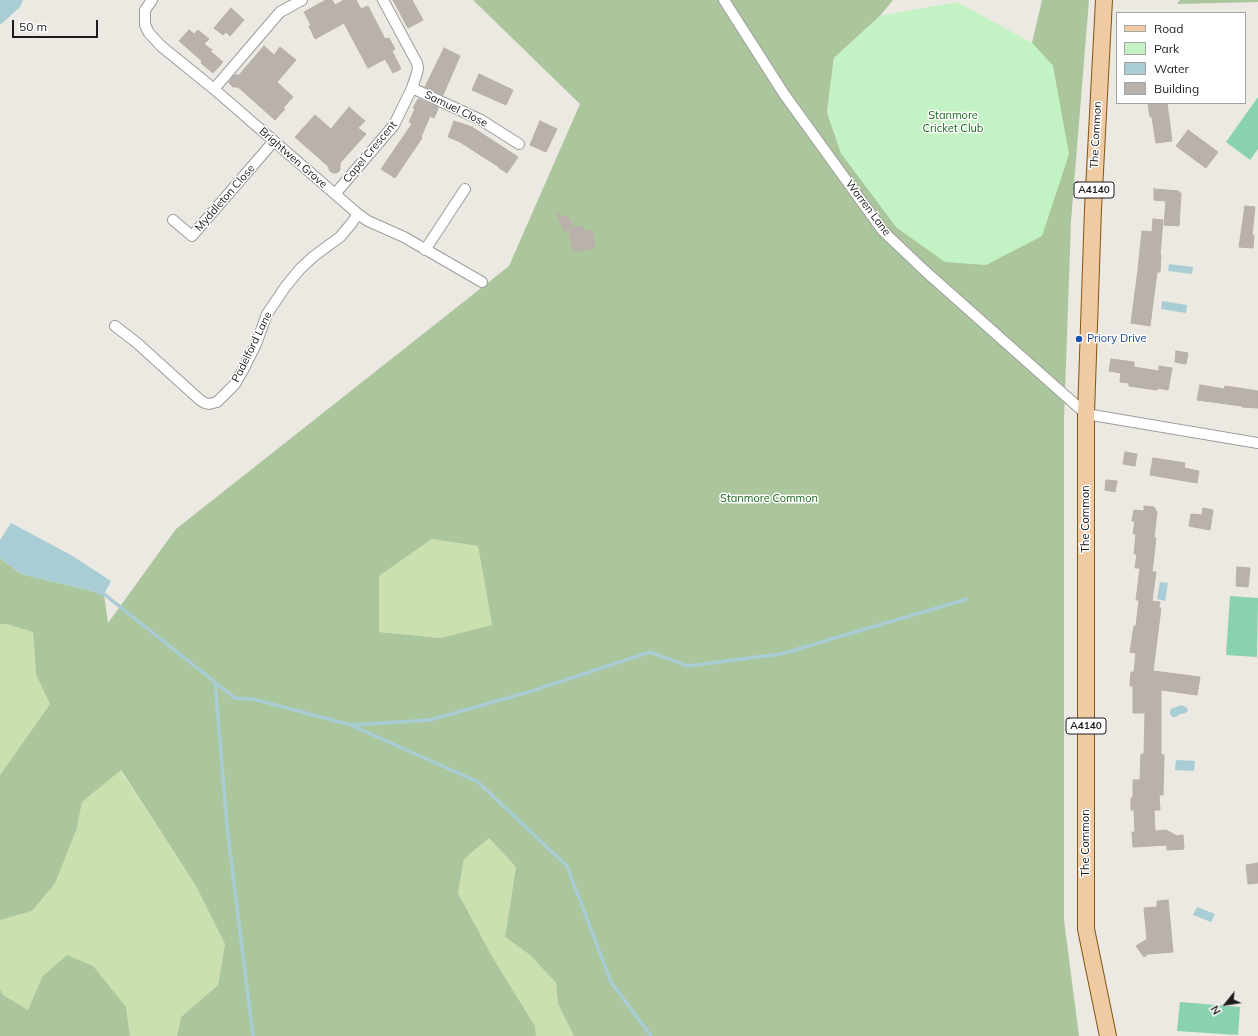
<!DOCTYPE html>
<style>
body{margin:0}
#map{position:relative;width:1258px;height:1036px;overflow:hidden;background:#ece8e2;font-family:Mulish,sans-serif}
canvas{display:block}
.legend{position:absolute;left:1116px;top:12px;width:130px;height:92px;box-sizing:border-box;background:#fff;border:1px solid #a4a4a4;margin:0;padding:5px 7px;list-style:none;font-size:12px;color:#1c1c1c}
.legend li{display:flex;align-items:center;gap:8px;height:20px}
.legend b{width:20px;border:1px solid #a4a4a4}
.north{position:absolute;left:1206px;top:984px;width:40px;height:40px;-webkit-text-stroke:3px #fff;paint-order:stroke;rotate:240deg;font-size:11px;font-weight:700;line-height:16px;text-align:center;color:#1c1c1c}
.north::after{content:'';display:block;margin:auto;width:14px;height:18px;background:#1c1c1c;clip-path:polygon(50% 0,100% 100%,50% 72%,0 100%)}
.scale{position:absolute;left:12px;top:20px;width:86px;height:18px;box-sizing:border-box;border:2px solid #1c1c1c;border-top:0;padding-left:5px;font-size:12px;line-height:14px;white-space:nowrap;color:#1c1c1c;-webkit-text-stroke:3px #fff;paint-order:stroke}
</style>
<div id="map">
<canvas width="1258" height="1036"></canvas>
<ul class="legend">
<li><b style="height:5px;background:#f0caa3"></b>Road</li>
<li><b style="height:11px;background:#c3f2c4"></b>Park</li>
<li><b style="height:11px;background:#a8cdd4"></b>Water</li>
<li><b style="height:11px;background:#b8b1ac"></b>Building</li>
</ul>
<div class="north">N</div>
<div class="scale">50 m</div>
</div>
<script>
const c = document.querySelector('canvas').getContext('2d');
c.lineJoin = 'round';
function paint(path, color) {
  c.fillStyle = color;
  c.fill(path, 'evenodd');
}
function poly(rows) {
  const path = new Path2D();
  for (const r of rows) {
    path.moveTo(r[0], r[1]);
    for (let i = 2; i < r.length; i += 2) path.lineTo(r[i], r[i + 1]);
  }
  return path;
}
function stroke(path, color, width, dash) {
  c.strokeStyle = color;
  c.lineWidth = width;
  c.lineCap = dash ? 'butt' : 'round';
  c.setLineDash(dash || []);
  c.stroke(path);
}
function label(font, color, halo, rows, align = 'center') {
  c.font = font + ' Mulish,sans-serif';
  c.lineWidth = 3;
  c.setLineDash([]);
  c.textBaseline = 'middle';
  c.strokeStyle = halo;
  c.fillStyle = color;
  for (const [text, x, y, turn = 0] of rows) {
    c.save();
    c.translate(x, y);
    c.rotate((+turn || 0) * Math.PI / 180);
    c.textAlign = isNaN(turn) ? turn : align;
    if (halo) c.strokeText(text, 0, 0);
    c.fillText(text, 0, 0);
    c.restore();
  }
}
const grass = poly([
 [432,539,478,546,492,626,441,638,379,632,379,576],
 [0,624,6,624,33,632,36,675,50,704,0,775],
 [120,770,196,886,225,944,218,985,181,1017,177,1036,130,1036,126,1007,42,977,28,1010,3,995,0,989,0,920,32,911,54,883,77,828,82,802],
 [489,838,516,867,505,937,530,955,556,983,558,1004,574,1036,536,1036,535,1026,493,958,458,893,464,859]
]);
const forest = poly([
 [473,0,893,0,880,16,834,58,827,112,841,153,897,228,1053,66,1032,43,1042,0,1089,0,1071,221,1064,421,1064,920,1079,1036,574,1036,558,1004,556,983,530,955,505,937,516,867,489,838,464,859,458,893,493,958,535,1026,536,1036,177,1036,181,1017,218,985,225,944,196,886,121,770,82,802,77,828,55,883,32,911,0,920,0,775,50,704,36,675,33,632,6,624,0,624,0,558,21,574,104,594,108,623,176,529,509,266,580,104],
 [432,539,478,546,492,625,441,638,379,632,379,576],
 [1180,0,1258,0,1258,2,1177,4],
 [67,955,93,966,126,1007,130,1036,0,1036,0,989,3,995,28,1010,42,977]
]);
const park = poly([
 [957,2,1032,43,1053,66,1069,154,1042,236,986,265,945,262,897,228,841,153,827,112,834,58,880,16]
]);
const pitch = poly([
 [1258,97,1258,149,1250,160,1226,142],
 [1230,596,1258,598,1257,657,1226,655],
 [1180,1002,1240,1007,1238,1035,1177,1031]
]);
const water = poly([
 [0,0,23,0,20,7,0,25],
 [1169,264,1193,267,1192,274,1168,271],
 [1162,301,1187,305,1186,313,1161,309],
 [11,523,71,555,111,581,104,594,21,574,0,558,0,540],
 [1160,582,1168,583,1165,601,1157,599],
 [1182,705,1187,708,1188,710,1186,713,1180,714,1176,717,1172,717,1170,714,1170,710,1173,708],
 [1176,760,1195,761,1194,771,1175,770],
 [1197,907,1215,914,1211,922,1193,915]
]);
const stream = poly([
 [99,593,104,594,235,698,253,699,351,725,430,720,532,691,650,652,688,666,781,654,967,599],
 [215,682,227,826,253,1036],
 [351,725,478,782,567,866,611,982,651,1036]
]);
const building = poly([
 [326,0,332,0,335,5,344,0,356,0,361,9,368,6,385,39,389,38,395,49,392,51,401,69,393,73,385,59,368,68,344,23,315,39,309,26,311,25,304,12,326,0],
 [393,0,412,0,423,20,408,28,393,0],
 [231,8,244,20,230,36,226,32,223,35,214,28,231,8],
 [189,30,194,34,198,30,209,39,204,44,212,50,210,51,223,62,213,73,201,63,202,61,179,41,189,30],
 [264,46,274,55,280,47,296,60,277,82,293,97,283,108,285,109,275,120,238,87,233,87,229,83,229,82,234,75,239,75,264,46],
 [444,48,460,56,443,95,425,87,444,48],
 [479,74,513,90,506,105,472,90,479,74],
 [418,99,419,100,419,99,438,107,438,109,434,118,430,116,421,137,422,138,395,178,381,169,412,124,409,122,415,109,413,108,418,99],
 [1148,103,1167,103,1172,141,1156,143,1152,117,1150,117,1148,103],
 [349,107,365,121,358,128,366,134,340,163,340,170,337,173,333,173,329,170,329,167,295,137,315,115,331,129,349,107],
 [454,121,472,127,518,157,507,173,499,168,499,167,460,142,448,137,454,121],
 [540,121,557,129,546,152,530,145,540,121],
 [1188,130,1218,152,1206,168,1176,146,1188,130],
 [1154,189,1179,191,1179,193,1181,193,1179,226,1164,225,1166,201,1154,200,1154,189],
 [1245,206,1255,207,1252,235,1254,235,1253,248,1239,247,1245,206],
 [557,214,569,218,573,227,583,226,584,232,592,230,595,248,573,252,569,229,564,231,557,214],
 [1153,219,1163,220,1160,255,1161,255,1160,272,1157,272,1150,326,1131,323,1138,270,1142,231,1152,232,1153,219],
 [1176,351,1188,353,1186,364,1175,362,1176,351],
 [1111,359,1134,362,1134,367,1159,371,1159,366,1172,368,1168,390,1158,388,1157,390,1129,386,1129,383,1120,382,1121,373,1109,371,1111,359],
 [1200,385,1224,389,1225,386,1258,391,1258,408,1242,407,1242,406,1197,400,1200,385],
 [1125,452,1137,454,1135,466,1123,464,1125,452],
 [1153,458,1185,463,1184,468,1199,471,1197,483,1150,475,1153,458],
 [1106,480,1117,481,1115,492,1105,490,1106,480],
 [1144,506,1154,507,1157,512,1154,538,1156,538,1152,572,1156,572,1152,601,1160,602,1159,608,1161,608,1153,671,1200,677,1197,695,1161,690,1161,754,1164,755,1163,795,1159,795,1160,810,1154,810,1155,831,1166,830,1177,836,1183,835,1184,849,1167,850,1167,845,1133,847,1132,832,1135,832,1134,810,1131,810,1131,798,1133,798,1133,780,1140,780,1141,754,1144,754,1145,713,1133,713,1133,686,1130,686,1131,672,1134,672,1136,653,1130,652,1134,626,1136,626,1139,600,1136,600,1140,568,1135,568,1137,554,1134,554,1136,534,1133,534,1135,521,1132,521,1134,510,1144,511,1144,506],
 [1203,508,1213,510,1210,530,1189,526,1191,514,1202,515,1203,508],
 [1237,567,1250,568,1248,587,1236,586,1237,567],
 [1258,863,1258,883,1248,884,1246,865,1258,863],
 [1168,900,1173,952,1148,954,1144,957,1136,946,1147,939,1144,908,1157,907,1157,901,1168,900]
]);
const street = poly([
 [152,0,145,10,145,25,149,33,161,46,214,89,358,214,368,221,404,237,482,282],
 [724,0,784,94,883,231,924,270,1086,414,1258,443],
 [412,88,481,120,519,144],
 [214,89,280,12,302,0],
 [335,194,394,125,412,88,417,73,418,68,417,63,383,0],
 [173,220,192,236,274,141],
 [425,250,465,189],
 [115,326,137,343,200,400,205,403,209,404,217,402,235,384,243,370,256,344,267,314,286,286,300,269,314,256,340,237,351,224,358,214]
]);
const primary = poly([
 [1104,0,1093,209,1086,414,1086,929,1108,1036]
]);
const markers = [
 [1079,339,4,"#1a4fb4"]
];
const shields = [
 [1094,190,40],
 [1086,726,40]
];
const shieldNames = [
 ["A4140",1094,190],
 ["A4140",1086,726]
];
const streetNames = [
 ["Samuel Close",456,109,26],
 ["The Common",1096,135,-87],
 ["Capel Crescent",370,152,-50],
 ["Brightwen Grove",293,158,41],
 ["Myddleton Close",225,198,-49],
 ["Warren Lane",868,208,53],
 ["Padelford Lane",252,347,-64],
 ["The Common",1086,519,-90],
 ["The Common",1086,843,-90]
];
const parkNames = [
 ["Stanmore",953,116],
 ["Cricket Club",953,129],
 ["Stanmore Common",769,499]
];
const transitNames = [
 ["Priory Drive",1087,339]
];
paint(grass, '#cae0ae');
paint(forest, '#abc69c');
paint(park, '#c3f2c4');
paint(pitch, '#89d2b1');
paint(water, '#a8cdd4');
stroke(stream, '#a8cdd4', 3.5);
paint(building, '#b8b1ac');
stroke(building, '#bbaea7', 1);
stroke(street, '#9d9d9d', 12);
stroke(primary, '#825511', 18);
stroke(street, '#fff', 10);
stroke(primary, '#f0caa3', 16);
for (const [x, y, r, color] of markers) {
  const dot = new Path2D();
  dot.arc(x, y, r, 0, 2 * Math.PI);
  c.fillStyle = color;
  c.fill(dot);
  stroke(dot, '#fff', 1.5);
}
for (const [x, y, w] of shields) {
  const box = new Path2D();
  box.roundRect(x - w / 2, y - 8, w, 16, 3);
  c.fillStyle = '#fff';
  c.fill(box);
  stroke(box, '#1c1c1c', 1);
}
label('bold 10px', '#1c1c1c', null, shieldNames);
label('11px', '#1c1c1c', '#fff', streetNames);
label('11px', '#186b1a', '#fff', parkNames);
label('11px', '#164399', '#fff', transitNames, 'left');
</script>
